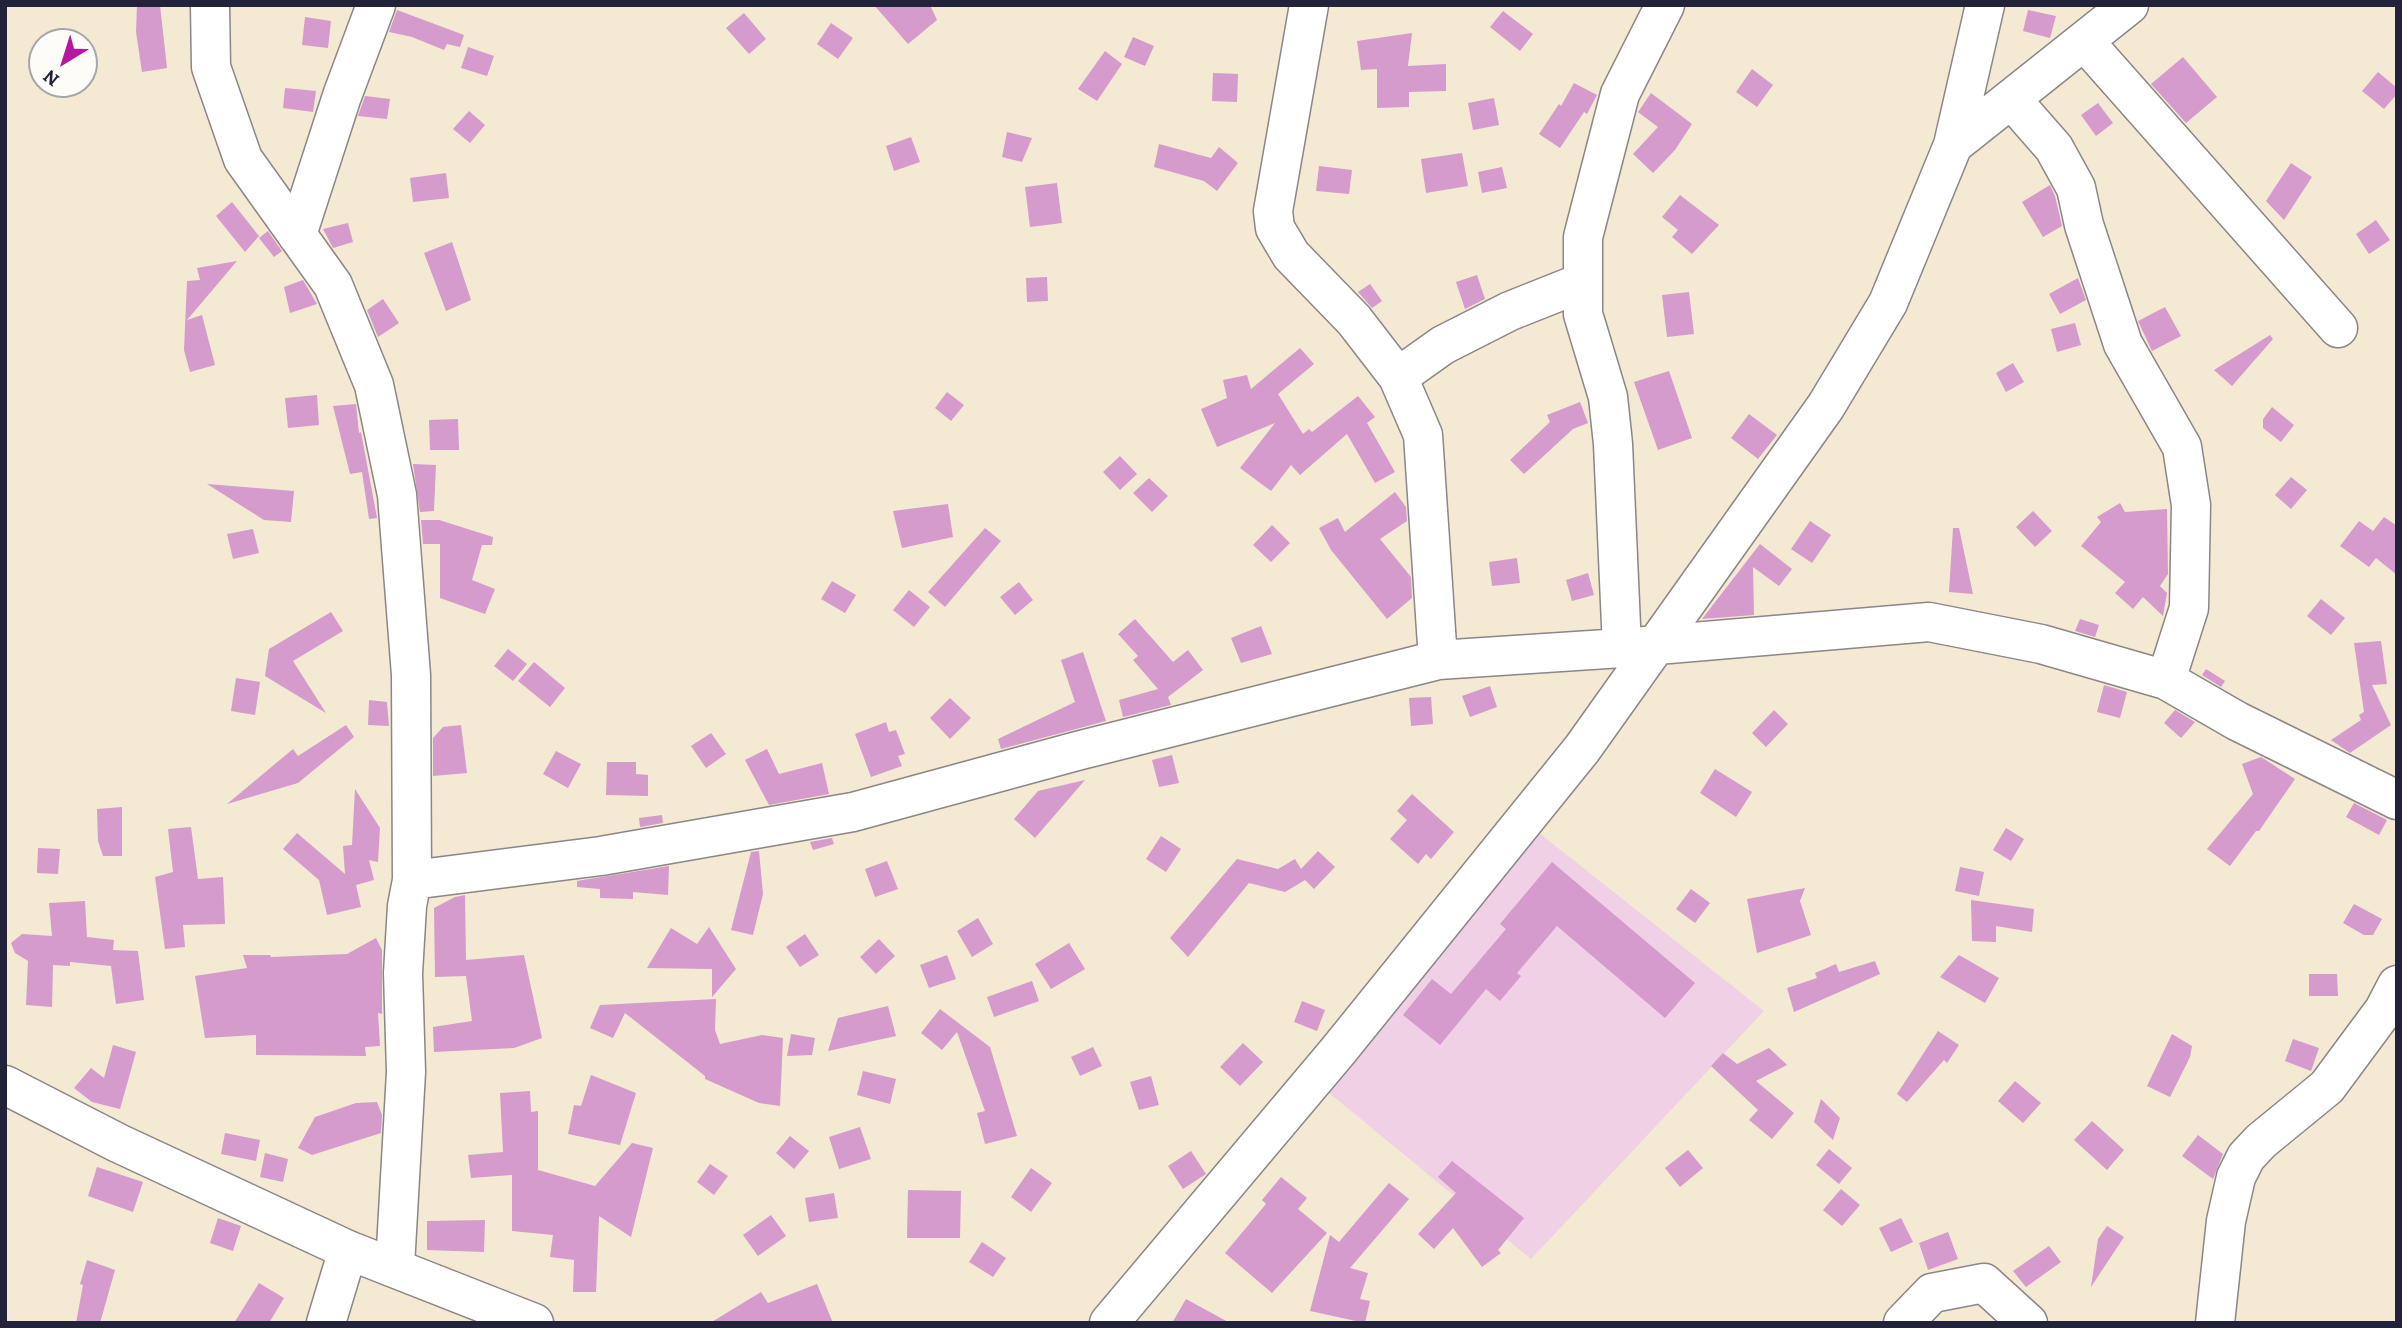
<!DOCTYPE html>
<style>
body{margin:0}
#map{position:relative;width:2402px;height:1328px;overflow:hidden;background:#f4e9d3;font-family:Alegreya,serif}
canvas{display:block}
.frame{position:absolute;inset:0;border:7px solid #22223b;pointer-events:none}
.north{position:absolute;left:28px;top:28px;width:70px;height:70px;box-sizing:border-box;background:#fdfcf7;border:2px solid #a5a5ac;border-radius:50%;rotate:218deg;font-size:19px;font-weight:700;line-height:28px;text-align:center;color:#22223b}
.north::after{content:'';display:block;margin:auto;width:24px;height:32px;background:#b5179e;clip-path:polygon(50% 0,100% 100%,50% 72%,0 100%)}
</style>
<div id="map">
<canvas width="2402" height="1328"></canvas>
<div class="frame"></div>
<div class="north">N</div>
</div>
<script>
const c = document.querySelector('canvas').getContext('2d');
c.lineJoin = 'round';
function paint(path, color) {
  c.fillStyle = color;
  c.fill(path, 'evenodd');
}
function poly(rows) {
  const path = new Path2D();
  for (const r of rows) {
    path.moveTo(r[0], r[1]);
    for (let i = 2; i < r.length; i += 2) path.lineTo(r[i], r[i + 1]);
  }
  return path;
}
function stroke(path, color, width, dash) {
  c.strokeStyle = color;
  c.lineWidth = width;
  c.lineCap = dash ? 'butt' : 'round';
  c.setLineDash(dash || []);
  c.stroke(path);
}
const built = poly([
 [1539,833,1764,1011,1531,1259,1328,1092]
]);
const building = poly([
 [137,5,160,5,167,68,142,72,136,32],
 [874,5,930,5,937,20,908,44],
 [397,10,464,35,460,47,447,44,444,50,412,37,389,32],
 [2028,10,2056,16,2050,38,2023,31],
 [1503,11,1533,34,1520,51,1490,27],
 [744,13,766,39,749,54,726,28],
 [305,17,331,21,328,48,302,45],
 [831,23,853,38,838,59,817,44],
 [1412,33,1408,66,1446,64,1446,91,1409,92,1409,107,1377,108,1377,69,1361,70,1357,41],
 [1133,37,1154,46,1145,66,1124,57],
 [468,47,494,56,487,76,461,68],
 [1105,51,1122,64,1097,101,1078,89],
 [2183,57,2217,97,2186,123,2151,84],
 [1752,69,1773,85,1757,107,1736,92],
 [2378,72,2397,88,2397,94,2384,109,2362,91],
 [1213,73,1238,74,1237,102,1212,101],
 [1574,83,1597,95,1587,114,1584,112,1560,148,1539,134,1559,104,1561,106],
 [285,88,316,91,313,112,283,108],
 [1651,93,1692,124,1675,150,1653,173,1633,154,1658,127,1638,112],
 [365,96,390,99,387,119,358,116],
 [1494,98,1499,125,1473,130,1468,103],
 [2098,103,2113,123,2096,136,2081,115],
 [469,111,485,125,470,143,453,129],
 [1007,132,1032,138,1022,162,1002,157],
 [911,137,920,162,894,171,886,146],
 [1159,144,1211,158,1219,147,1238,163,1217,191,1204,181,1154,167],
 [1462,153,1468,186,1426,193,1421,159],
 [2291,163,2312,177,2284,220,2266,201],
 [1319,166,1352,170,1349,194,1316,191],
 [1502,167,1507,188,1482,193,1478,172],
 [446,173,449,198,413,202,410,178],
 [1057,183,1062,223,1030,227,1025,187],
 [2050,185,2055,196,2062,226,2043,237,2022,202],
 [1680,195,1719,225,1692,254,1672,237,1678,230,1662,217],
 [232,202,259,236,245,252,216,216],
 [2376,220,2390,240,2369,254,2356,234],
 [348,223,353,242,333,248,323,229],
 [268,231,282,251,274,257,259,238],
 [452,242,471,300,446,311,424,253],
 [237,261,187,320,202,315,215,365,190,372,184,350,187,281,200,280,197,268],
 [1477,275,1485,299,1465,309,1456,282],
 [1047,277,1048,301,1027,302,1026,278],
 [2078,278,2086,300,2060,314,2049,294],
 [303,280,317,304,290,313,284,287],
 [1370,284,1382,301,1372,308,1358,292],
 [1689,292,1694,334,1667,337,1662,295],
 [383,299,399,323,378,337,367,310],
 [2165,307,2181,336,2152,351,2138,321],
 [2075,323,2081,345,2057,352,2051,329],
 [2270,335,2273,339,2232,386,2214,370],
 [1300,348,1314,364,1278,394,1303,434,1309,429,1312,432,1358,396,1375,417,1367,423,1395,472,1375,483,1347,434,1300,475,1291,465,1271,491,1240,468,1275,423,1217,447,1201,409,1227,398,1223,380,1247,375,1251,389],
 [2013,363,2024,382,2006,392,1996,373],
 [1669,371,1692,438,1658,450,1634,382],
 [947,392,964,405,951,421,935,408],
 [317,395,319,425,288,428,285,398],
 [1580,402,1588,423,1573,429,1524,474,1510,460,1550,422,1547,415],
 [356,404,359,433,361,432,377,518,369,519,362,472,350,474,333,406],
 [2272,407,2294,425,2281,442,2263,428,2263,419],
 [1749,414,1777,435,1758,459,1731,438],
 [458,419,459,450,430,450,429,420],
 [1120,456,1137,474,1120,490,1103,472],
 [413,464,436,465,434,511,420,512],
 [2291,477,2307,490,2291,509,2275,495],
 [1149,478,1168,496,1152,512,1133,493],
 [207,484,294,491,291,522,264,520],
 [1395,492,1406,507,1407,521,1380,539,1411,577,1412,598,1387,619,1331,550,1319,528,1338,518,1345,532],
 [2120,503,2125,512,2167,509,2168,574,2160,586,2167,593,2163,616,2143,597,2133,609,2115,593,2125,582,2081,546,2101,522,2097,517],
 [948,504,953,537,902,548,893,511],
 [2033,511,2052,531,2035,547,2016,527],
 [2384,517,2397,526,2397,575,2376,558,2369,567,2340,546,2359,521,2373,531],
 [421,520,439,520,493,537,492,545,482,545,472,580,495,589,485,614,440,598,440,544,423,544],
 [1810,521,1831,535,1812,563,1791,549],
 [1272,525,1290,543,1271,562,1253,545],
 [985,528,1001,541,945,607,928,592],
 [1953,528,1959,528,1973,594,1949,592],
 [253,529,259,553,233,559,227,534],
 [1760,544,1792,569,1779,586,1753,567,1754,615,1702,619],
 [1517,558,1520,583,1492,586,1489,562],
 [1588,573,1594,595,1572,601,1566,580],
 [832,581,856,595,845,613,821,599],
 [1019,582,1033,600,1015,615,1000,597],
 [909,590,930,607,914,627,893,610],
 [2321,599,2345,618,2331,635,2307,616],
 [331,612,343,631,293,661,326,713,265,676,269,649],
 [1135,619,1173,662,1188,650,1203,670,1168,697,1171,705,1123,717,1119,700,1158,689,1133,660,1138,656,1118,634],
 [2080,619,2099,625,2095,637,2075,631],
 [1261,626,1272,654,1241,663,1231,638],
 [2381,641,2387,684,2372,685,2391,725,2350,753,2331,740,2361,720,2359,715,2364,712,2354,643],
 [508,649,527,664,513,681,494,666],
 [1083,652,1106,721,1001,749,998,739,1075,702,1061,660],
 [534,662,565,688,550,707,518,681],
 [2206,669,2225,681,2221,687,2202,675],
 [236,678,260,682,255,715,231,711],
 [2104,685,2127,692,2120,718,2097,712],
 [1490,686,1497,707,1470,717,1462,696],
 [1431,697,1433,724,1411,726,1409,698],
 [950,698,971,718,950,739,930,718],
 [369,700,387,702,389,726,368,725],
 [1774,710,1788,724,1766,747,1752,733],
 [2175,710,2195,722,2181,738,2164,723],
 [886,722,889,732,896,730,905,754,898,756,902,766,871,777,855,734],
 [346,725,354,737,298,783,227,804,293,749,298,756],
 [461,725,467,773,433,776,433,738,443,727],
 [711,733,726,754,706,768,691,746],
 [767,749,779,774,822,763,829,794,769,805,745,760],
 [556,751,581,764,568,788,543,774],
 [1172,755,1179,783,1159,787,1152,760],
 [2261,757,2295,779,2259,831,2256,831,2230,866,2207,849,2253,794,2242,764],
 [607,762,636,762,636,774,648,775,648,796,606,795],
 [1715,769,1752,792,1736,817,1700,793],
 [1085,780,1035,838,1014,819,1038,791],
 [355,789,380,828,378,862,369,860,374,880,356,885,361,907,327,915,319,880,283,849,297,833,345,874,343,846,352,845],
 [1412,794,1454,832,1431,859,1426,854,1418,864,1390,839,1407,820,1397,811],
 [2354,803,2387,820,2379,835,2346,817],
 [122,807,122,856,103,856,98,841,97,809],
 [662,815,663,823,640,827,639,818],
 [191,827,198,879,223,877,225,924,183,925,185,947,165,949,155,877,173,872,168,829],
 [2006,828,2024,839,2011,861,1993,850],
 [1161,836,1181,849,1166,872,1146,859],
 [832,838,834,844,813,850,810,842],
 [38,848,60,849,58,874,37,873],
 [759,851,763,894,753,935,731,930,751,852],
 [1318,851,1335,867,1314,889,1305,880,1285,892,1249,883,1188,957,1170,938,1237,859,1278,869,1295,859,1301,869],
 [887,861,898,889,875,897,865,869],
 [1552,862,1695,983,1665,1018,1557,926,1517,973,1521,976,1500,1001,1486,989,1440,1045,1403,1015,1432,979,1451,994,1506,929,1500,924],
 [669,866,668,895,633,892,633,899,600,898,600,889,577,887,577,881],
 [1960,867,1984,872,1979,896,1955,891],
 [1805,888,1800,901,1811,935,1757,953,1747,899],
 [1691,889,1710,903,1695,923,1676,909],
 [465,895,466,960,524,955,542,1038,514,1048,434,1052,433,1027,472,1021,466,976,435,977,434,908,455,897],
 [1971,900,2034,909,2032,932,1996,926,1996,942,1972,941],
 [85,901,87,937,114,940,113,950,138,951,144,1000,116,1004,111,966,70,962,70,966,53,965,52,1007,26,1005,28,961,15,953,11,943,22,934,52,936,49,903],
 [2354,904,2382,919,2373,935,2364,935,2343,923],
 [978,918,993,944,972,957,957,931],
 [709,927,736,969,712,997,712,969,647,968,671,928,697,944],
 [805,934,819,955,800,967,786,947],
 [376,938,382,950,382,1014,378,1013,380,1046,365,1047,366,1056,256,1055,256,1035,205,1038,195,976,247,968,243,955,270,955,271,957,347,954],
 [879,939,895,956,876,974,860,957],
 [1069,943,1085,969,1051,989,1035,964],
 [947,955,956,979,929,988,920,965],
 [1959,955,1999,978,1985,1003,1940,977],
 [1875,961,1880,974,1794,1012,1787,988,1817,978,1815,973,1836,964,1839,972],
 [2309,974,2337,974,2338,996,2309,996],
 [1032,981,1039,1001,994,1017,987,997],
 [716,999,715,1030,720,1044,762,1035,783,1038,780,1106,759,1103,705,1079,705,1076,625,1013,613,1038,590,1028,600,1005],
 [1302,1001,1325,1010,1317,1031,1294,1022],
 [888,1006,896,1036,828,1051,838,1018],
 [940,1009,990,1047,1017,1136,985,1144,977,1113,985,1111,957,1032,942,1050,921,1033],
 [1938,1031,1959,1045,1947,1063,1944,1060,1907,1102,1897,1094],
 [791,1034,815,1038,812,1055,787,1056],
 [2172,1034,2192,1046,2190,1057,2170,1097,2147,1086],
 [2293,1039,2319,1048,2311,1071,2285,1061],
 [1243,1043,1263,1062,1240,1086,1220,1067],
 [113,1045,136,1052,120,1109,92,1102,74,1088,91,1068,104,1078],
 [1093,1047,1102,1066,1080,1076,1071,1057],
 [1769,1048,1787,1065,1756,1081,1794,1113,1772,1139,1749,1120,1758,1110,1711,1066,1723,1053,1737,1064],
 [863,1071,896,1079,890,1104,857,1095],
 [591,1075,636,1093,620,1145,568,1134,574,1105,581,1106],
 [1151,1076,1159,1105,1139,1110,1130,1082],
 [2015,1081,2041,1103,2023,1123,1998,1101],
 [530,1091,531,1112,538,1111,538,1170,595,1186,632,1143,653,1148,631,1237,599,1216,596,1292,573,1292,574,1260,550,1257,553,1235,512,1231,512,1175,471,1178,468,1155,503,1152,500,1093],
 [1821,1099,1840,1118,1833,1140,1814,1122],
 [377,1102,382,1115,381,1133,312,1155,298,1148,315,1117,356,1103],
 [2092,1121,2124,1150,2107,1170,2074,1140],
 [860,1127,871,1159,839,1169,829,1137],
 [225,1133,260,1140,256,1161,221,1154],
 [2198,1135,2223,1154,2213,1179,2182,1156],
 [790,1136,809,1151,794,1169,776,1153],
 [1829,1149,1852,1168,1839,1184,1816,1165],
 [1688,1150,1703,1168,1680,1187,1665,1168],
 [1191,1151,1206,1174,1183,1189,1168,1166],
 [265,1153,288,1159,283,1182,260,1177],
 [1452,1161,1524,1218,1498,1250,1501,1253,1482,1267,1453,1228,1434,1249,1418,1234,1456,1193,1438,1177],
 [710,1164,728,1176,714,1195,697,1182],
 [97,1167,143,1182,133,1212,88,1196],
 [1031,1168,1052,1183,1031,1212,1011,1197],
 [1281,1177,1307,1198,1298,1209,1327,1233,1272,1293,1225,1253,1266,1204,1262,1200],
 [1389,1183,1409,1199,1350,1268,1368,1273,1360,1299,1370,1301,1365,1323,1310,1311,1330,1235,1339,1242],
 [1841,1189,1860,1205,1842,1226,1823,1210],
 [908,1190,961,1191,960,1238,907,1238],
 [834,1193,838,1218,809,1222,805,1198],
 [771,1215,786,1236,758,1256,743,1235],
 [218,1218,241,1226,233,1251,210,1243],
 [1901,1218,1913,1242,1891,1252,1879,1228],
 [485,1220,484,1252,427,1250,427,1221],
 [2107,1226,2124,1237,2091,1287,2098,1239],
 [1948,1232,1958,1259,1928,1270,1919,1243],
 [982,1242,1006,1258,993,1277,969,1262],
 [2049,1246,2061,1262,2026,1287,2013,1271],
 [87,1260,115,1270,100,1323,76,1323,83,1285,80,1284],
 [259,1283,284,1298,269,1323,234,1323],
 [817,1284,833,1323,710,1323,761,1292,768,1303],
 [1186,1299,1230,1323,1172,1323]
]);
const minor = poly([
 [210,5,211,67,243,159,333,285,374,385,397,495,411,675,412,880,407,906,403,973,406,1072,395,1266],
 [1309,5,1273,211,1275,228,1291,255,1354,320,1398,377,1423,435,1438,660],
 [2084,41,2338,328],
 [2012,100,2054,148,2076,188,2084,225,2123,344,2182,447,2191,505,2189,608,2166,680],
 [1953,145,2129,5],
 [297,235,342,96,376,5],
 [1398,377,1443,345,1510,311,1583,282],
 [1622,648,1613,444,1608,397,1583,314,1583,237,1620,94,1665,5],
 [412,880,601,856,853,812,1077,751,1438,660,1622,648,1929,622,2041,644,2166,680,2237,721,2397,800],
 [5,1085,118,1143,348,1250,534,1323],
 [326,1323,348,1250],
 [1109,1323,1338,1051,1582,749,1826,406,1888,303,1953,145,1985,5],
 [1903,1323,1932,1293,1984,1283,2028,1323],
 [2215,1323,2226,1221,2236,1177,2246,1157,2261,1141,2327,1087,2384,1010,2397,985]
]);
paint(built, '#efd0e5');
paint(building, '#d49bcc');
stroke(minor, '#8b8687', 41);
stroke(minor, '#fff', 38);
</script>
